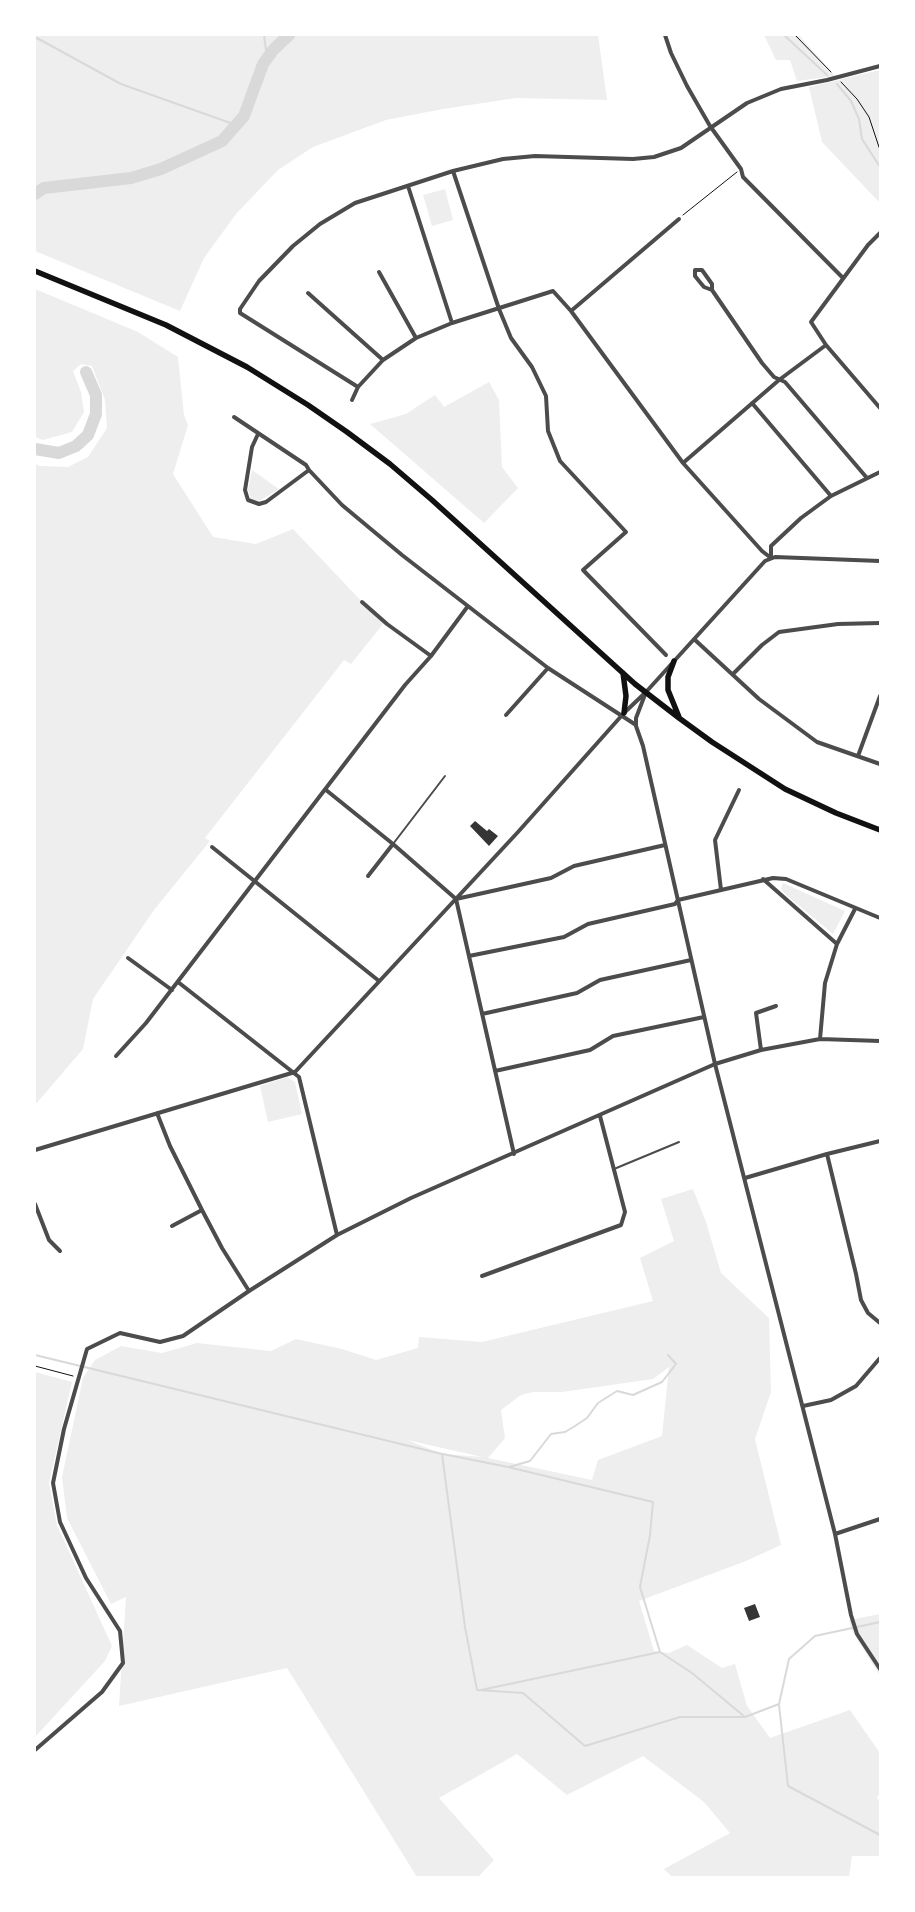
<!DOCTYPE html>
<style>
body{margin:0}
#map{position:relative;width:915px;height:1912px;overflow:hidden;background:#fff;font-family:Poppins,sans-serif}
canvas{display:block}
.frame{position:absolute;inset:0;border:36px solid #fff;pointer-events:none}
</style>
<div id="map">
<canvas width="915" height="1912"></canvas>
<div class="frame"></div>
</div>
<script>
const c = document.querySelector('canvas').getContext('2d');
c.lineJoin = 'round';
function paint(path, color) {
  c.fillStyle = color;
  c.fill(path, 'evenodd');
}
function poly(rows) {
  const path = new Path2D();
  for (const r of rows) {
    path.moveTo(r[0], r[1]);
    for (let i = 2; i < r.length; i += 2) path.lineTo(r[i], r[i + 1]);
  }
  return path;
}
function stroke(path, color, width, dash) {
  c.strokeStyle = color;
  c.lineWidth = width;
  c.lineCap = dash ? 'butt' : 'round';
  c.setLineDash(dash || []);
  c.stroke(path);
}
const green = poly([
 [35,35,598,35,607,100,516,98,443,109,386,120,313,147,278,170,236,214,204,258,180,311,35,251],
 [764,35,799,35,835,76,797,81,790,60,776,60],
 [880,70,880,203,822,142,809,87],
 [445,189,453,220,432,226,423,195],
 [35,289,138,332,178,357,184,415,188,425,173,474,213,537,256,544,293,529,383,624,351,664,344,660,205,838,210,841,154,910,93,999,83,1049,35,1105,35,464,40,466,68,467,88,457,107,428,105,400,92,366,81,364,73,371,81,392,84,412,72,432,43,440,35,437],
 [489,382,499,400,502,467,518,488,484,523,370,424,406,414,435,395,444,407],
 [252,470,279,489,259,501,251,499,248,490],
 [783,883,845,911,833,934,784,893,781,888],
 [287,1077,295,1082,302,1114,268,1122,260,1086],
 [693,1189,706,1222,721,1273,769,1318,771,1392,755,1439,781,1545,746,1561,639,1601,654,1651,669,1653,687,1645,722,1668,735,1664,747,1706,770,1738,850,1710,880,1753,880,1791,877,1799,880,1800,880,1856,852,1856,849,1877,672,1877,664,1869,730,1833,704,1802,643,1756,567,1795,517,1754,439,1798,494,1860,478,1877,417,1877,287,1668,119,1706,126,1597,111,1604,67,1518,62,1477,83,1378,95,1360,121,1346,162,1353,197,1343,271,1351,296,1339,342,1349,376,1360,418,1348,419,1337,482,1342,653,1301,640,1258,674,1241,661,1199],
 [669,1367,662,1436,598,1460,592,1480,488,1458,505,1438,501,1410,521,1395,533,1392,562,1392,653,1379],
 [407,1440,482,1457,442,1454],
 [35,1372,72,1382,49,1483,57,1525,112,1646,105,1661,35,1737],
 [880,1614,880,1676,852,1631,849,1620]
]);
const stream = poly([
 [264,35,267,58],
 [784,35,827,75],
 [35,37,121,84,236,125],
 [837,84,851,101,859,119,862,139,880,167],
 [35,1355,442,1454,465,1627,477,1690,523,1693,585,1746,680,1717,745,1717,779,1704,789,1659,815,1636,880,1622],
 [443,1454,508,1467,653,1502,650,1535,640,1587,660,1652,692,1673,745,1717],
 [509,1467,530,1461,551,1434,565,1432,575,1426,587,1418,598,1403,617,1391,633,1395,662,1382,676,1364,668,1355],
 [481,1690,660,1652],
 [779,1705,788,1786,880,1835]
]);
const river = poly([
 [35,194,44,188,131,178,161,169,222,141,244,116,263,64,274,49,289,35],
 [35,449,59,453,76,446,88,435,96,414,96,395,86,372]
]);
const building = poly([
 [475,821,487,831,489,829,498,836,489,846,470,826],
 [755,1604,760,1617,749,1621,744,1608]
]);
const path = poly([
 [795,35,831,72],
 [841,82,857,99,869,117,880,150],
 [683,215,737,172],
 [35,1366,73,1376]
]);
const service = poly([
 [393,844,445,776],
 [614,1169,679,1142]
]);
const minor = poly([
 [665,35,671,53,687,86,710,126,741,169,743,177,843,278],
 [453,171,499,309,511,338,532,367,546,396,548,431,560,461,626,532,583,570,666,655],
 [408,186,452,323],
 [880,233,868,245,811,322,826,345,880,408],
 [379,272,416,338],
 [712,290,704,287,699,281,695,276,695,270,702,270,712,284,712,290,762,363,774,377,785,382,867,478],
 [308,293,383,360],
 [571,311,683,463,762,551,771,558],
 [358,387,240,313,240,309,259,281,293,246,320,224,355,203,453,171,503,159,535,156,633,159,654,157,681,148,747,103,781,89,827,80,880,66],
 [352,400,358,387,383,360,416,338,452,323,553,291,571,311,679,219],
 [752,403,831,496],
 [234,417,306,465,309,470,266,502,259,504,248,500,245,490,252,447,258,434],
 [683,463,779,380,826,345],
 [309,470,342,505,402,555,548,668,636,725],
 [771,558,771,546,801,518,831,496,880,472],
 [362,602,387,624,431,656],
 [694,639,759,699,817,742,880,764],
 [733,674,762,645,779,632,838,624,880,623],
 [646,692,636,718,636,726,643,746,715,1064,835,1534,851,1615,857,1634,880,1669],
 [506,715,548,668],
 [858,756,880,696],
 [326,790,393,844,456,899],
 [212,847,379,981],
 [368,876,393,844],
 [763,879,837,944],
 [721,890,715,840,739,790],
 [456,899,514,1154],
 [456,899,551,878,574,866,665,845],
 [469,956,564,937,588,924,675,904,678,900,773,878,786,879,880,918],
 [128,958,172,990],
 [178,982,299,1077,337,1235],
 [482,1014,577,993,600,980,691,960],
 [820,1039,825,983,837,944,855,909],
 [761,1050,756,1013,776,1006],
 [116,1056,146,1023,405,685,431,656,468,606],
 [495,1071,590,1050,613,1036,704,1017],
 [157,1113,170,1146,202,1210,222,1248,249,1291],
 [35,1150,295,1072,518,832,624,713,646,692,765,561,775,557,880,561],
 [827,1154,856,1274,861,1300,868,1313,880,1323],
 [745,1178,827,1154,880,1141],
 [35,1204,49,1240,60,1251],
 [172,1226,202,1210],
 [482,1276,621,1225,625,1212,600,1116],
 [803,1406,831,1400,856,1386,880,1358],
 [835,1534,880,1519],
 [35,1750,102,1692,123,1663,120,1631,86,1578,60,1522,53,1483,64,1429,87,1349,120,1333,160,1342,183,1336,249,1291,337,1235,411,1198,715,1064,761,1050,820,1039,880,1041]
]);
const primary = poly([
 [35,271,166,325,247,367,308,405,347,432,390,464,432,500,635,684,679,718,712,742,785,789,836,813,880,830],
 [674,661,668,677,668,690,679,717],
 [623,673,626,696,624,713]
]);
paint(green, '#eee');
stroke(stream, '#d9d9d9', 2);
stroke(river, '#d9d9d9', 12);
paint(building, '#353535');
stroke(path, '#111', 1);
stroke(service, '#4c4c4c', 2);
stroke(minor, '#4c4c4c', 4);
stroke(primary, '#111', 5.5);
</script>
